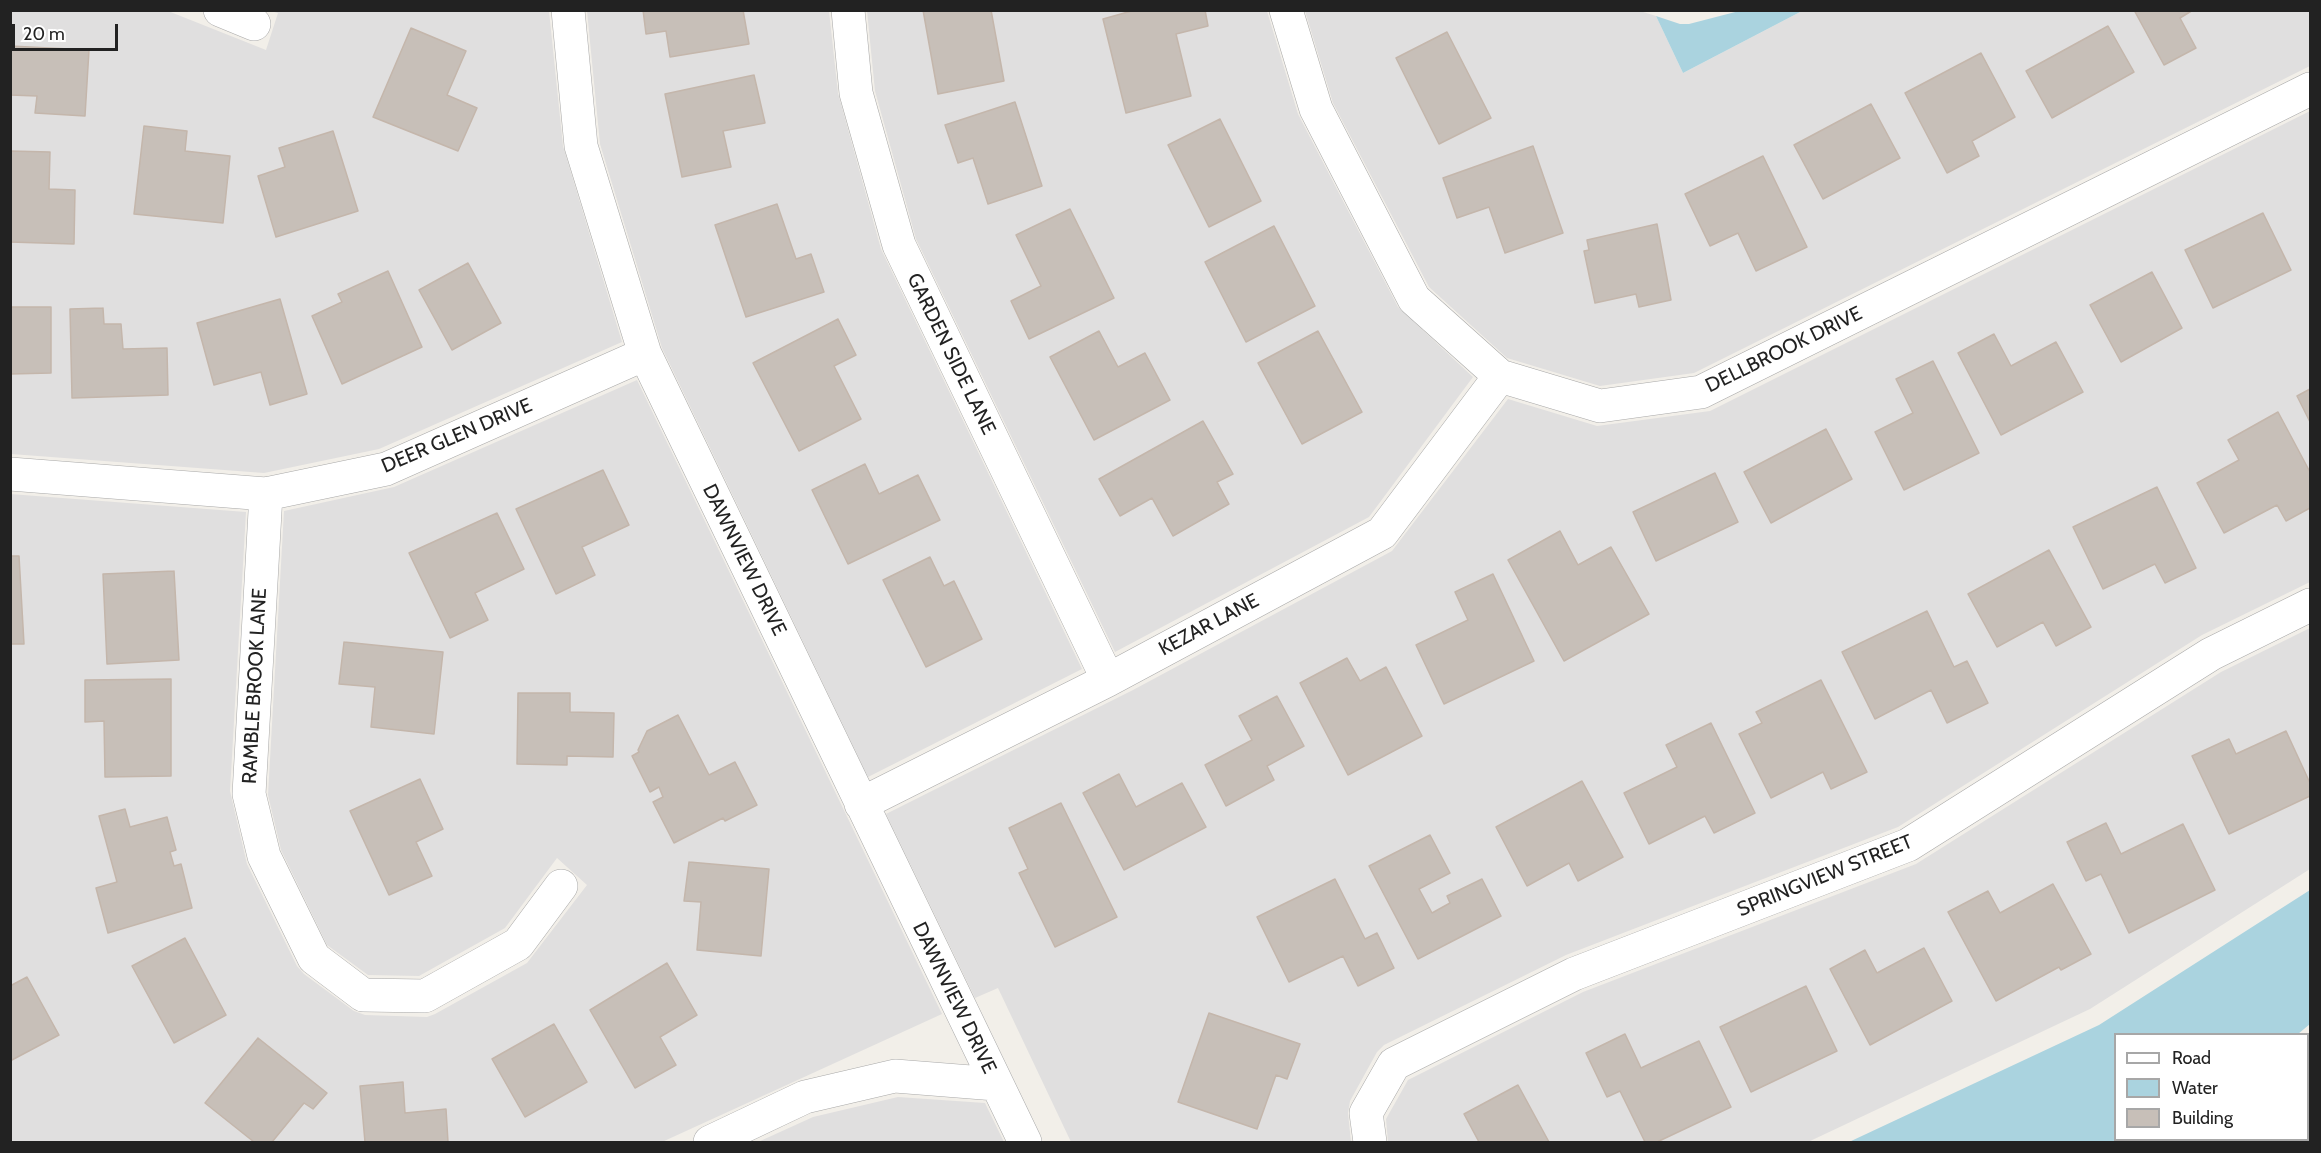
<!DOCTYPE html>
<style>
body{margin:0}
#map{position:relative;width:2321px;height:1153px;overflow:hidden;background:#f2efe9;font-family:Cabin,sans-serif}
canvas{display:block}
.frame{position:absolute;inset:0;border:12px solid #222;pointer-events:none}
.legend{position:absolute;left:2114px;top:1033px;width:195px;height:108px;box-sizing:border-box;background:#fff;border:2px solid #a7a7a7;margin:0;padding:8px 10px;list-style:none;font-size:18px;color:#222}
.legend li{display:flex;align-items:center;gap:12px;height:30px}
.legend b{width:30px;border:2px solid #a7a7a7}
.scale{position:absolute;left:12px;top:24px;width:106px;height:27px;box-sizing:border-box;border:3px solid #222;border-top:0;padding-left:8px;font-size:18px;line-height:21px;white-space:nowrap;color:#222;-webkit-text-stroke:4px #fff;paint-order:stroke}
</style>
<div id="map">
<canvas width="2321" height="1153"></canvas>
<div class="frame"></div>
<ul class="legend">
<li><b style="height:8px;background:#fff"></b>Road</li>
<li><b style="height:16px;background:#aad3df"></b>Water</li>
<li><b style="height:16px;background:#c7bfb8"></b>Building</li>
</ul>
<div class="scale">20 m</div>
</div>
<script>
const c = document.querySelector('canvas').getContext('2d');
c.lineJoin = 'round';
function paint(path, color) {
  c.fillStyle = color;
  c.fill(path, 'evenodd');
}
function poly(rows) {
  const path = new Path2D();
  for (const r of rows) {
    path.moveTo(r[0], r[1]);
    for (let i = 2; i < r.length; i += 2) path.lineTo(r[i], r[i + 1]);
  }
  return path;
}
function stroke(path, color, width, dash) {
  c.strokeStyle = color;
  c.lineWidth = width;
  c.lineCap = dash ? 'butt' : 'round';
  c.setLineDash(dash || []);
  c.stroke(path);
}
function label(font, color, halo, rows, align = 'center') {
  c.font = font + ' Cabin,sans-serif';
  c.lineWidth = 4.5;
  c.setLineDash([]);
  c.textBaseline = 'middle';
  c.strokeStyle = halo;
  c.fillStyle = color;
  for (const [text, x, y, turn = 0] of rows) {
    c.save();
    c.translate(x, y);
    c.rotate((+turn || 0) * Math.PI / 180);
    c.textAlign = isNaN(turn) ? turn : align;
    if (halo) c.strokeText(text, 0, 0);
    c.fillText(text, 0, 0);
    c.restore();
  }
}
const residential = poly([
 [10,11,168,11,266,50,278,13,271,11,549,11,563,146,622,342,379,449,264,473,11,454],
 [587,11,829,11,838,93,881,249,1082,669,868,777,662,348,600,144],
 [867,11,1267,11,1298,114,1398,307,1473,377,1369,517,1115,652,916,239,875,91],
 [1305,11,1640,11,1656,16,1683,73,1802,11,2310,11,2310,66,1694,373,1600,386,1507,358,1429,287,1333,103],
 [2310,111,2310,582,2202,635,1898,827,1566,955,1384,1045,1377,1052,1350,1101,1348,1113,1351,1142,1071,1142,998,988,975,998,886,814,1133,690,1392,551,1508,399,1597,426,1710,411],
 [637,380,942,1014,662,1142,11,1142,10,494,246,512,230,791,247,864,297,966,304,974,354,1011,365,1015,427,1017,435,1014,527,963,587,885,557,858,505,928,419,976,368,975,327,945,281,850,268,795,284,511,394,487],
 [2310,628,2310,869,2090,1009,1808,1142,1388,1142,1386,1119,1408,1080,1583,992,1916,864,2221,672],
 [2310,1057,2310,1142,2226,1142,2229,1140,2308,1140,2308,1060],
 [898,1097,985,1103,1004,1142,758,1142,813,1117]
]);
const water = poly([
 [1743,10,1802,11,1683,73,1656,16,1680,24,1689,24],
 [2310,890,2310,1024,2298,1034,2116,1034,2116,1140,2202,1140,2199,1142,1849,1142,2099,1025]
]);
const building = poly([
 [643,10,743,10,749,44,670,57,666,31,646,34,643,10],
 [923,10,991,10,1004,81,938,94,923,10],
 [1135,10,1205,10,1208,26,1176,34,1191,96,1126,113,1103,19,1135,10],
 [2134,10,2193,10,2180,18,2196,48,2164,65,2134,10],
 [2108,26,2134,72,2052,118,2026,71,2108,26],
 [411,28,466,51,447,95,477,108,458,151,373,117,411,28],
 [1447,32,1491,118,1439,144,1396,58,1447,32],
 [10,46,89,50,85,116,35,113,37,96,10,95,10,46],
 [1981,53,2015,117,1972,141,1979,156,1947,173,1905,93,1981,53],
 [754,75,765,123,723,131,731,167,682,177,665,94,754,75],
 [1015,102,1042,186,988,204,973,158,958,163,945,125,1015,102],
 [1871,104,1900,158,1823,199,1794,145,1871,104],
 [1220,119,1261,201,1209,227,1168,145,1220,119],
 [144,126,187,131,185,151,230,156,223,223,134,214,144,126],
 [333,131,358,211,276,237,258,176,285,167,279,148,333,131],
 [1533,146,1563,233,1505,253,1489,207,1457,218,1443,178,1533,146],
 [10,151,50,152,49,189,75,190,74,244,10,242,10,151],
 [1763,156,1807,247,1756,271,1738,233,1710,246,1685,194,1763,156],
 [777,204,796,259,811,254,824,292,746,317,715,225,777,204],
 [1070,209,1114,298,1029,339,1011,301,1041,286,1016,235,1070,209],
 [2263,213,2291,270,2213,308,2185,250,2263,213],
 [1657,224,1671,300,1639,307,1636,294,1595,303,1584,251,1589,250,1587,240,1657,224],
 [1274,226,1315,306,1246,342,1205,262,1274,226],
 [468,263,501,323,452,350,419,290,468,263],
 [388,271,422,347,342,384,312,316,342,302,338,294,388,271],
 [2152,272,2182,328,2121,362,2090,305,2152,272],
 [280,299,307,394,270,405,261,372,214,385,197,323,280,299],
 [10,307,51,307,51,373,10,374,10,307],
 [103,308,104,324,121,324,123,349,167,348,168,395,72,398,70,309,103,308],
 [838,319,856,355,834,366,861,419,799,451,753,363,838,319],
 [1099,331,1118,367,1145,353,1170,400,1094,440,1050,357,1099,331],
 [1318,331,1362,412,1302,444,1258,363,1318,331],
 [1994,334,2011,366,2056,342,2083,392,2001,435,1958,353,1994,334],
 [1933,361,1979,453,1904,490,1875,432,1913,413,1896,379,1933,361],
 [2310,389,2310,422,2297,396,2310,389],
 [2278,412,2310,472,2310,508,2286,521,2277,505,2224,533,2197,483,2239,460,2228,440,2278,412],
 [1203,421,1233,474,1217,482,1229,504,1173,536,1152,498,1120,516,1099,479,1203,421],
 [1826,429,1852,479,1771,523,1744,472,1826,429],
 [865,464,879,494,918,475,940,520,848,564,812,490,865,464],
 [603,470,629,525,582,547,595,575,556,594,516,509,603,470],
 [1715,473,1738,522,1656,561,1633,512,1715,473],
 [2157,487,2196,568,2165,583,2155,564,2103,589,2073,527,2157,487],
 [497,513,524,569,475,593,488,620,450,638,409,553,497,513],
 [1560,531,1578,565,1611,547,1649,614,1564,661,1508,560,1560,531],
 [2049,550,2091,627,2056,646,2043,622,1997,647,1968,594,2049,550],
 [10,556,19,556,24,644,10,644,10,556],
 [930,557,944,586,954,581,982,639,926,667,883,580,930,557],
 [174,571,179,660,107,664,103,574,174,571],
 [1493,574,1534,661,1444,704,1416,645,1468,620,1455,592,1493,574],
 [1927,611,1954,667,1967,661,1988,703,1947,723,1931,690,1875,719,1842,652,1927,611],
 [344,642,443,652,434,734,371,727,375,687,339,684,344,642],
 [1347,658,1360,681,1386,667,1422,736,1348,775,1300,683,1347,658],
 [171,679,171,776,105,777,104,721,85,722,85,680,171,679],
 [1821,680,1867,772,1831,789,1823,772,1771,798,1739,734,1762,723,1756,712,1821,680],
 [518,693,570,693,570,712,614,713,613,757,567,756,567,765,517,764,518,693],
 [1277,696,1304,746,1267,766,1274,780,1226,806,1205,765,1252,740,1239,716,1277,696],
 [678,715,709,775,735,762,757,805,725,821,723,818,674,843,653,802,663,797,659,787,650,792,632,756,639,752,638,750,647,731,678,715],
 [1711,723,1755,813,1714,833,1705,816,1649,844,1624,793,1677,767,1666,745,1711,723],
 [2286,731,2310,783,2310,796,2229,834,2192,756,2229,739,2236,754,2286,731],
 [1119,774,1136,807,1182,783,1206,827,1124,870,1083,793,1119,774],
 [420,779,443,829,416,842,432,876,389,895,350,811,420,779],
 [1582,781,1623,857,1578,881,1569,863,1527,886,1496,827,1582,781],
 [1061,803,1117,917,1055,947,1019,873,1028,869,1009,828,1061,803],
 [125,809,130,827,167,817,176,850,170,852,174,866,181,864,192,908,108,933,96,888,117,882,99,816,125,809],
 [2106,823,2121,854,2183,824,2215,890,2129,933,2101,874,2086,881,2067,842,2106,823],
 [1430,835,1450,873,1419,889,1432,913,1450,903,1447,896,1482,879,1501,916,1418,959,1369,866,1430,835],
 [689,862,769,869,761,956,697,950,701,902,684,901,689,862],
 [1335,879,1365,939,1377,933,1394,968,1358,986,1343,956,1289,982,1257,917,1335,879],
 [2053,884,2091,954,2061,970,2059,967,1996,1001,1948,912,1988,891,2000,913,2053,884],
 [185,938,226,1015,174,1043,132,966,185,938],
 [1924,948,1952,1001,1870,1045,1830,969,1865,950,1877,973,1924,948],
 [667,963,697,1015,660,1037,676,1065,635,1088,590,1010,667,963],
 [27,977,59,1035,10,1061,10,986,27,977],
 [1806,986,1837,1051,1751,1092,1720,1027,1806,986],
 [1209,1013,1300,1044,1287,1079,1276,1075,1257,1129,1178,1102,1209,1013],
 [554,1024,587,1082,525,1117,492,1059,554,1024],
 [1625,1034,1641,1068,1699,1041,1731,1107,1657,1142,1645,1142,1620,1091,1607,1097,1586,1053,1625,1034],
 [258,1038,327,1093,313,1109,304,1103,272,1142,254,1142,205,1103,258,1038],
 [403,1082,405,1113,446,1109,448,1142,365,1142,360,1086,403,1082],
 [1518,1085,1549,1142,1479,1142,1464,1114,1518,1085]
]);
const minor = poly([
 [220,10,254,24],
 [568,10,581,146,645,354,1025,1142],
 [848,10,856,93,899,245,1108,680],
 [1286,10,1316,109,1414,299,1500,376,1600,406,1701,392,2310,89],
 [10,474,266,494,386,469,645,354],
 [266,494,249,794,264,856,314,958,363,995,425,996,518,944,561,886],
 [861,804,1108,680,1382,533,1500,376],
 [710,1142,805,1097,895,1076,996,1084],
 [1370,1142,1366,1113,1394,1064,1574,974,1908,845,2211,654,2310,605]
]);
const streetNames = [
 ["DELLBROOK DRIVE",1784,350,-26],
 ["GARDEN SIDE LANE",951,354,64],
 ["DEER GLEN DRIVE",457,436,-23],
 ["DAWNVIEW DRIVE",744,560,64],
 ["KEZAR LANE",1209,625,-28],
 ["RAMBLE BROOK LANE",255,686,-87],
 ["SPRINGVIEW STREET",1825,876,-22],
 ["DAWNVIEW DRIVE",954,998,64]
];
paint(residential, '#e0dfdf');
paint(water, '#aad3df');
paint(building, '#c7bfb8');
stroke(building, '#c4b6ab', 1.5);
stroke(minor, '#a9a9a9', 34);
stroke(minor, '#fff', 33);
label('20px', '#222', '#fff', streetNames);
</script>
